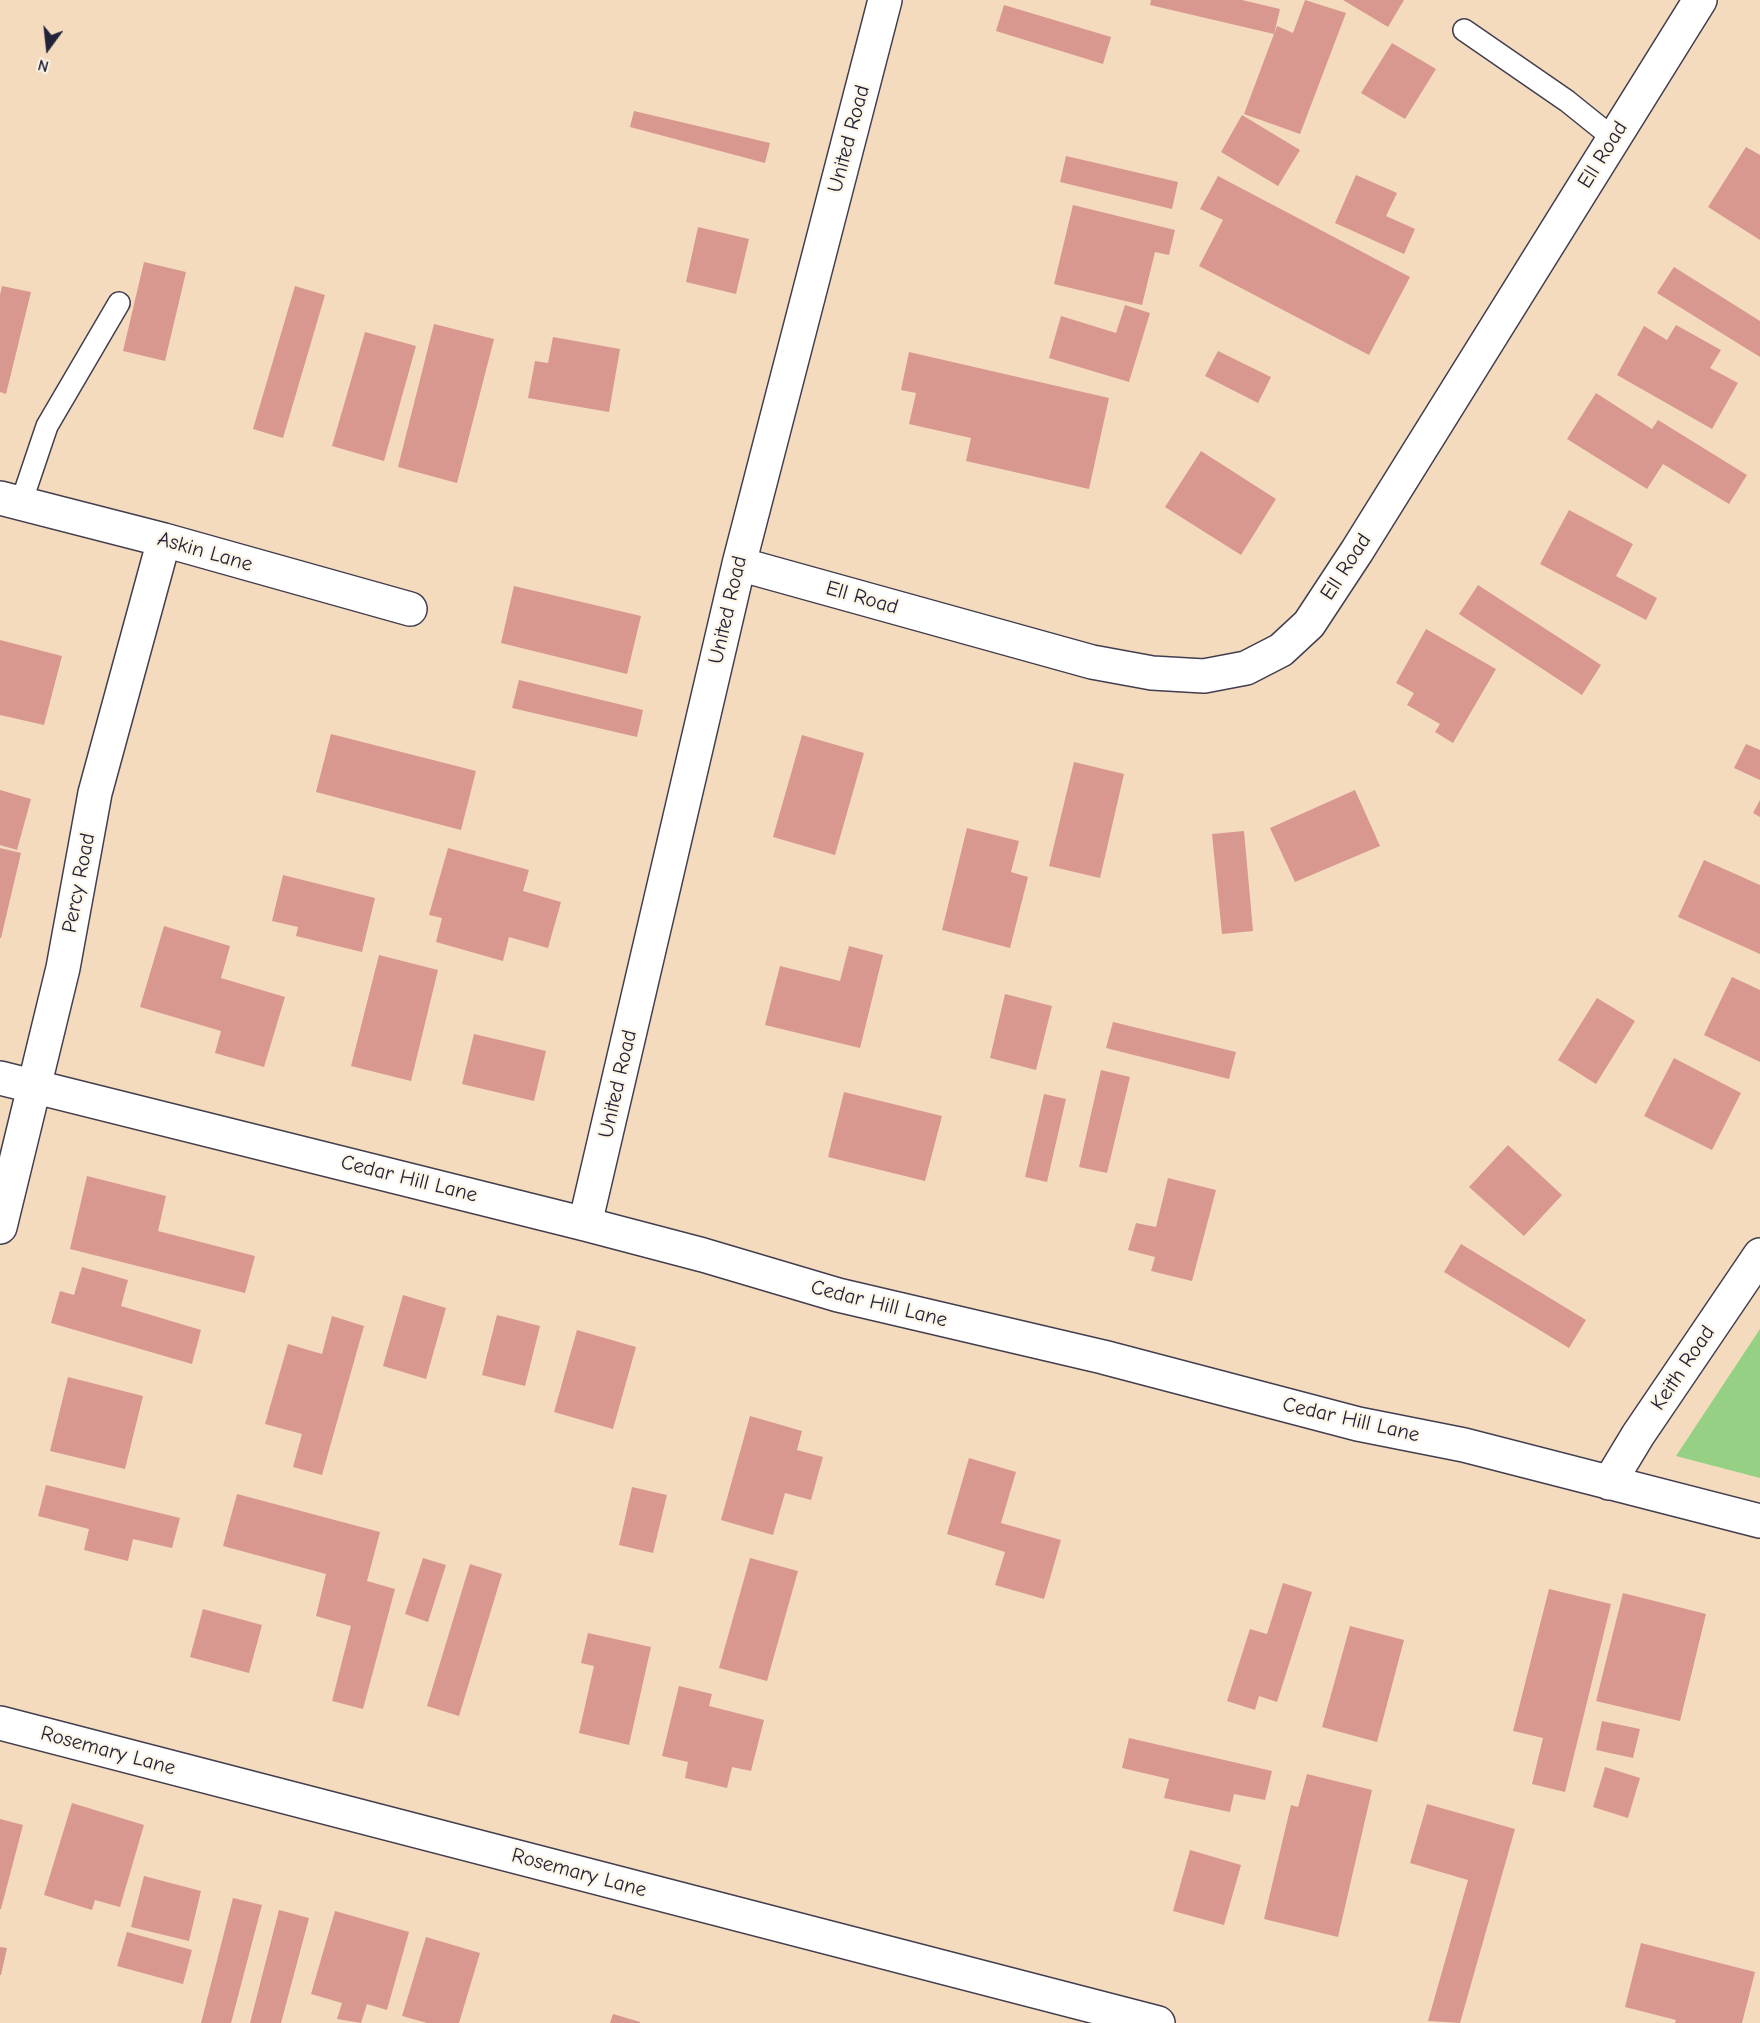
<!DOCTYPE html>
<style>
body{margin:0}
#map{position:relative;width:1760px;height:2023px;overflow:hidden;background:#f4dbbe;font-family:"Comic Neue",sans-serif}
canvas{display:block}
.north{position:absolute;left:18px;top:18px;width:60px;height:60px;-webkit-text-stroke:4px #fcf5e5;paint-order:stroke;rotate:195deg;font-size:16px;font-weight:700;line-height:24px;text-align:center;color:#22223b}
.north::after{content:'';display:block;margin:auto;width:21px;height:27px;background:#22223b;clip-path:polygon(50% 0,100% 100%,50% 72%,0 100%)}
</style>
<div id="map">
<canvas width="1760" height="2023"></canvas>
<div class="north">N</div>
</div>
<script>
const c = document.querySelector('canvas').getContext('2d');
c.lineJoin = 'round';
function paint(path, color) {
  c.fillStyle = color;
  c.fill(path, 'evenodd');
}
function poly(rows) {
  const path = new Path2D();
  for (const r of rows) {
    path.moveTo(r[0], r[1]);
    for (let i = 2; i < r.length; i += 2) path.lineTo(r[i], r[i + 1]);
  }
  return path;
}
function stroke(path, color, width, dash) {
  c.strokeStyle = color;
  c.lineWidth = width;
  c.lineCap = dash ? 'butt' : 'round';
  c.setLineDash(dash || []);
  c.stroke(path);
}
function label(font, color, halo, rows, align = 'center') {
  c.font = font + ' "Comic Neue",sans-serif';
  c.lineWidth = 4.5;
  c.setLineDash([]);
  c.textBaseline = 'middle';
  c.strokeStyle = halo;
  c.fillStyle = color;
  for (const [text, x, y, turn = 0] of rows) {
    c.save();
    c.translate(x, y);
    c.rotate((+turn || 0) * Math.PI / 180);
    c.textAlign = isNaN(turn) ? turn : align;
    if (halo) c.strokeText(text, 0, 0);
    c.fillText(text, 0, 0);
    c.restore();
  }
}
const green = poly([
 [1760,1329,1760,1478,1676,1456]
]);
const building = poly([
 [1151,0,1242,0,1280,9,1274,34,1150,5],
 [1305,0,1346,13,1300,134,1244,114,1277,26,1293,33],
 [1343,0,1404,0,1388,27],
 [1004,5,1111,37,1103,64,996,31],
 [1392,43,1436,69,1405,119,1361,93],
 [634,111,770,143,765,163,630,127],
 [1242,115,1300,150,1278,186,1221,152],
 [1746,147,1760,155,1760,240,1708,207],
 [1066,156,1178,182,1172,209,1060,182],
 [1356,175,1397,193,1386,216,1415,229,1404,254,1335,223],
 [1218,176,1410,277,1369,355,1199,266,1223,220,1200,209],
 [1073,205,1175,230,1169,255,1155,252,1142,305,1054,284],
 [698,227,749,239,736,294,686,282],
 [144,262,186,272,165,361,123,351],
 [1674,267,1760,321,1760,357,1657,293],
 [2,286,31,292,6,394,0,392,0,295],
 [295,286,325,295,283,438,253,429],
 [1125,305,1150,313,1129,382,1049,358,1061,316,1116,333],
 [434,324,494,339,457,483,398,467],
 [1676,325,1721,350,1710,368,1738,383,1712,429,1617,375,1644,326,1667,340],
 [365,332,416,346,384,461,332,446],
 [553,337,620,349,609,412,528,398,535,361,548,363],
 [1218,351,1271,377,1258,403,1205,376],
 [909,352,1109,398,1089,489,966,461,971,438,909,424,916,393,901,390],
 [1596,393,1652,429,1658,420,1747,475,1729,504,1663,464,1647,489,1567,439],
 [1201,451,1276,499,1241,555,1165,507],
 [1569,510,1633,544,1616,576,1657,598,1646,620,1540,564],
 [1478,585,1601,665,1582,695,1459,614],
 [514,586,641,616,627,674,501,643],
 [1426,629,1496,669,1453,743,1435,732,1440,724,1407,705,1414,693,1396,683],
 [0,640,62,656,44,725,0,715],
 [519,680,643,710,637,737,512,708],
 [331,734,476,771,461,830,316,792],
 [802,735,864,753,835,855,773,837],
 [1746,744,1760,750,1760,780,1734,768],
 [1074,762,1124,774,1100,878,1049,866],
 [0,790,31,799,17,850,0,845],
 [1355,790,1380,846,1295,882,1270,828],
 [1760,800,1760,817,1753,813],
 [967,828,1019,841,1011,872,1028,877,1010,948,942,930],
 [1244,831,1253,931,1222,934,1212,834],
 [0,848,21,853,1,938,0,938],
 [448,848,529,870,523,891,561,902,548,948,509,937,503,961,436,942,442,918,429,915],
 [1704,860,1760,885,1760,954,1678,917],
 [283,875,375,898,362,952,296,936,298,927,272,921],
 [164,926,230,946,221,978,285,997,264,1067,215,1053,221,1031,140,1007],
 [849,946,883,955,860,1048,765,1025,780,966,840,981],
 [379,955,438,970,411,1081,351,1066],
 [1732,977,1760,990,1760,1062,1704,1035],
 [1005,994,1052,1006,1036,1070,990,1058],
 [1597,998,1635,1021,1596,1084,1558,1060],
 [1113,1022,1236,1052,1229,1079,1106,1048],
 [474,1034,546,1051,534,1101,462,1084],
 [1674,1058,1741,1093,1712,1150,1644,1116],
 [1101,1070,1130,1077,1107,1173,1079,1167],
 [844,1092,942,1116,925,1181,828,1157],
 [1044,1094,1066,1099,1047,1182,1025,1177],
 [1508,1145,1562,1195,1524,1236,1469,1187],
 [87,1176,166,1196,158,1231,255,1256,245,1293,70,1249],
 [1168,1178,1216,1190,1192,1281,1151,1271,1155,1257,1128,1250,1136,1223,1156,1227],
 [1461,1244,1586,1320,1569,1348,1444,1272],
 [82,1267,128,1280,121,1306,201,1330,192,1364,51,1323,60,1291,74,1295],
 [403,1295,446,1308,426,1379,383,1366],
 [497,1315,540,1326,525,1386,482,1375],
 [332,1316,364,1326,322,1475,293,1467,302,1434,265,1424,288,1344,322,1354],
 [577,1330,636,1347,613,1429,554,1412],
 [68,1377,143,1396,125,1469,50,1451],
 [750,1416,802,1431,797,1450,823,1457,811,1500,785,1493,773,1535,721,1520],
 [969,1458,1016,1472,1001,1523,1061,1540,1044,1599,995,1585,1005,1552,947,1534],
 [46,1485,180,1518,172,1548,133,1539,128,1561,84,1550,89,1529,38,1516],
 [632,1487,667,1495,653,1553,619,1545],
 [237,1494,380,1532,367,1581,395,1589,363,1709,332,1701,351,1626,316,1616,326,1574,223,1546],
 [423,1558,446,1565,428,1622,405,1614],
 [750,1558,798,1571,767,1681,719,1668],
 [470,1564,502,1574,459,1716,427,1706],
 [1283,1583,1312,1592,1277,1702,1259,1696,1255,1710,1227,1701,1250,1629,1267,1634],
 [1549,1589,1611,1604,1565,1792,1532,1784,1543,1738,1513,1731],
 [1623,1593,1706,1614,1680,1721,1596,1701],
 [203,1609,262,1625,249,1673,190,1657],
 [1350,1626,1404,1640,1377,1742,1322,1727],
 [588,1633,651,1647,629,1745,579,1733,594,1666,581,1663],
 [679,1686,712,1694,709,1706,764,1720,751,1771,732,1767,727,1788,685,1778,688,1762,662,1756],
 [1602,1721,1640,1729,1633,1758,1596,1750],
 [1129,1738,1272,1771,1265,1800,1234,1794,1230,1812,1164,1798,1169,1779,1122,1768],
 [1605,1767,1640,1778,1628,1818,1593,1807],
 [1307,1774,1372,1790,1338,1937,1264,1919,1291,1805,1298,1807],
 [72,1803,144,1825,120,1907,95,1900,92,1910,44,1895],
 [1427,1804,1515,1829,1460,2023,1428,2021,1468,1880,1410,1863],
 [0,1819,23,1825,1,1909,0,1909],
 [1190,1850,1241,1865,1224,1925,1173,1911],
 [144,1876,201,1891,189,1941,131,1927],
 [233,1898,262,1905,231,2023,201,2023],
 [279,1910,309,1918,281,2023,250,2023],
 [335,1911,409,1932,387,2010,367,2004,361,2023,337,2019,342,2003,311,1994],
 [127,1932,192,1950,183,1984,117,1966],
 [426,1937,480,1953,459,2023,427,2023,402,2016],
 [1641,1943,1755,1972,1742,2023,1675,2023,1676,2020,1625,2007],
 [0,1947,7,1948,1,1975,0,1975],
 [613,2014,640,2022,640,2023,610,2023]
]);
const lane = poly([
 [1464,30,1567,101,1613,138],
 [21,503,47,426,119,303]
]);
const street = poly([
 [0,498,164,540,410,609],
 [739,564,1092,662,1152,673,1204,676,1246,668,1281,650,1309,624,1357,551,1700,0],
 [0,1078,585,1224,703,1255,838,1295,1103,1357,1358,1424,1464,1445,1760,1521],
 [585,1224,739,564,885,0],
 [0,1227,63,968,95,793,164,540],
 [1609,1483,1638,1435,1760,1255],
 [0,1723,1158,2023]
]);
const streetNames = [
 ["United Road",849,139,-75],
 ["Ell Road",1603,155,-58],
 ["Askin Lane",205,552,16],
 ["Ell Road",1346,567,-57],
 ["Ell Road",862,598,16],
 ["United Road",728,610,-77],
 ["Percy Road",79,883,-79],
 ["United Road",618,1084,-77],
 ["Cedar Hill Lane",409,1179,14],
 ["Cedar Hill Lane",879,1304,14],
 ["Keith Road",1683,1368,-56],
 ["Cedar Hill Lane",1351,1420,13],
 ["Rosemary Lane",108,1751,15],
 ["Rosemary Lane",579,1873,15]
];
paint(green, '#95d084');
paint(building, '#d89890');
stroke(lane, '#423e4f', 24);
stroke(street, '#423e4f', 36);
stroke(lane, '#fff', 21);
stroke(street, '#fff', 33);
label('21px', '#22223b', '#fcf5e5', streetNames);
</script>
